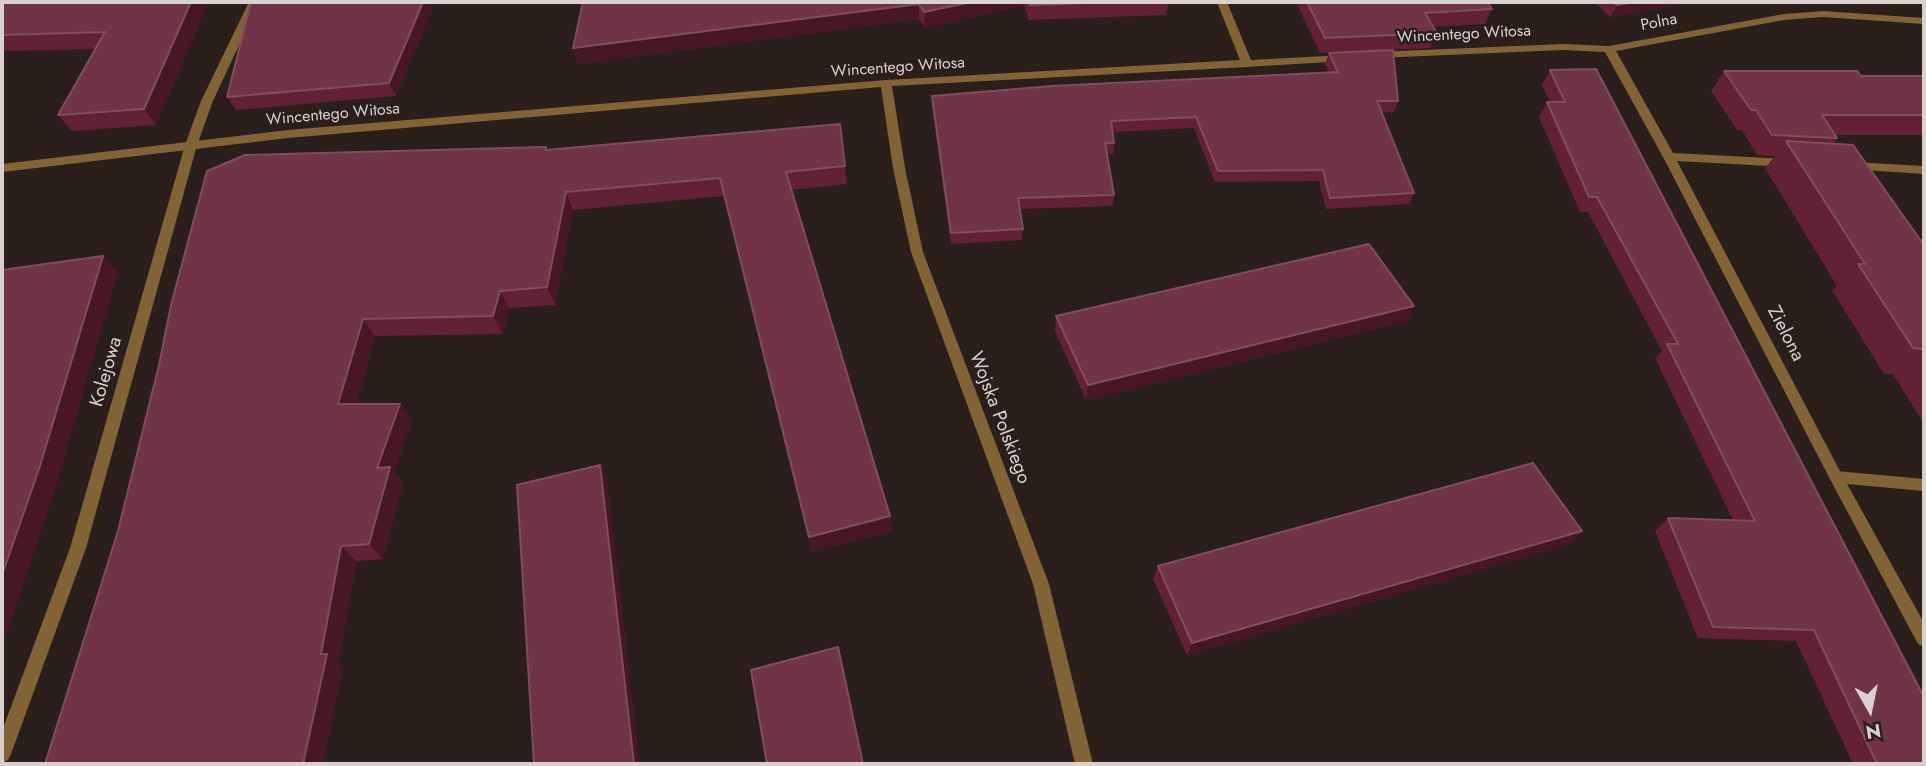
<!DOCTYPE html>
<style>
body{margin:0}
#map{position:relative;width:1926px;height:766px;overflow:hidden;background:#2a1f1b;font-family:Jost,sans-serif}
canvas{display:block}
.frame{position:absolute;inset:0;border:4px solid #d8d1ce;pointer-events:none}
.north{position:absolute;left:1835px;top:675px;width:70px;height:70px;-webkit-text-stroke:5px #2a1f1b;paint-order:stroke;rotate:171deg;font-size:19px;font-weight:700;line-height:28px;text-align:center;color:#d8d1ce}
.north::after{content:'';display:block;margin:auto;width:24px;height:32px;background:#d8d1ce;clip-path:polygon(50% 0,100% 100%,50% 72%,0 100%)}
</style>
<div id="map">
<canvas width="1926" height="766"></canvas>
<div class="frame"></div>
<div class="north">N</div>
</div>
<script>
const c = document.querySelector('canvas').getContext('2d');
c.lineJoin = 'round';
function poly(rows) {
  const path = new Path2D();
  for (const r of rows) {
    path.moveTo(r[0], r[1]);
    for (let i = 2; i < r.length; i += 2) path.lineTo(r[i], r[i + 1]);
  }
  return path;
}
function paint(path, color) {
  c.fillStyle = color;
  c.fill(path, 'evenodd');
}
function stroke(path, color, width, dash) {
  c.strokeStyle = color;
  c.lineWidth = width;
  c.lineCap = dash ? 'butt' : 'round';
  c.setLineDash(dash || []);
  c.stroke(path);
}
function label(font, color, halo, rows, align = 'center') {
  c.font = font + ' Jost,sans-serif';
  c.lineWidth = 5;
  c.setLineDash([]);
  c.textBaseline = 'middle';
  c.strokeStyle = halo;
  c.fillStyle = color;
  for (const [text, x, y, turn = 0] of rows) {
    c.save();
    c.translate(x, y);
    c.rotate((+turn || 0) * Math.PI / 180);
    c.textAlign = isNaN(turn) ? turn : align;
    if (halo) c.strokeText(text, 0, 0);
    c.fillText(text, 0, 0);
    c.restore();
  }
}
const service = poly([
 [1836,471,1924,479,1924,491,1836,483,1831,481,1829,477,1831,473,1836,471]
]);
const minor = poly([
 [1217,2,1227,2,1251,60,1345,55,1350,58,1345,61,1247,67,892,86,905,168,923,252,1049,584,1093,764,1075,764,1033,584,911,252,893,168,881,87,288,138,2,172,2,164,288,130,886,80,1240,60,1217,2],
 [1823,11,1924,18,1924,24,1823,17,1784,20,1616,51,1673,153,1787,159,1793,163,1787,167,1677,161,1841,473,1924,623,1924,647,1918,644,1831,481,1663,157,1605,52,1563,50,1376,58,1371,55,1376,52,1563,44,1609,46,1784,14,1823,11],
 [1852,162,1924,166,1924,174,1848,169,1848,163,1852,162]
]);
const tertiary = poly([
 [249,2,259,2,213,101,197,145,86,548,11,754,8,760,2,763,2,731,70,548,185,145,201,101,249,2]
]);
const wall = poly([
 [2,2,208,2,156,125,72,131,58,115,96,49,2,51],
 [251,2,435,2,396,96,236,110,227,97],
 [583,2,1169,2,1166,15,1029,20,1024,5,925,28,919,19,578,64,573,48],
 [1296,2,1487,2,1492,9,1485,24,1433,27,1437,33,1430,48,1320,53],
 [1595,2,1691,2,1610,17],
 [1329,53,1398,101,1394,112,1382,112,1414,193,1409,204,1326,209,1319,181,1215,182,1194,128,1112,132,1114,143,1113,154,1107,154,1114,195,1113,206,1020,209,1023,229,1022,240,951,244,932,107,932,96,1329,72,1325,64],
 [1550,70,1924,764,1853,764,1796,641,1698,638,1655,531,1668,518,1733,520,1655,358,1662,351,1588,212,1580,212,1539,117,1547,102,1550,102,1542,85],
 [1724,71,1861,76,1924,76,1924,135,1835,135,1837,138,1833,144,1924,245,1924,424,1893,374,1884,374,1832,290,1837,286,1765,168,1775,156,1757,155,1742,130,1737,130,1711,91],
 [840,124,847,184,791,190,890,516,892,531,812,552,724,196,573,210,555,305,509,308,503,334,375,336,356,404,412,420,394,472,403,483,383,559,356,561,338,664,343,668,118,531,546,147,547,150],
 [1056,316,1407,321,1086,400,1055,331],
 [1569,544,1187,655,1153,579,1158,566]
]);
const shadedWall = poly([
 [191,2,208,2,156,125,144,109],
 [423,2,435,2,396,96,389,83],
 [972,2,1025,2,1024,5,925,28,924,12],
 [1634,2,1691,2,1610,17,1617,5],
 [919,4,919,19,578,64,573,48],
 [566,192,573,210,555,305,547,287],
 [103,256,118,272,57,483,9,628,2,646,2,575],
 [500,291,509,308,503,334,493,316],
 [1414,306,1407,321,1086,400,1088,385],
 [363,319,375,336,351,421,338,404],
 [400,404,412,420,394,472,403,483,383,559,369,544,377,468],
 [600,465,607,479,640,764,634,764],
 [890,516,892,531,812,552,809,537],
 [1582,531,1569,544,1187,655,1192,643],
 [341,546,356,561,338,664,343,668,323,764,303,764,321,654]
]);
const building = poly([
 [2,2,191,2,144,109,58,115,105,32,2,35,2,2],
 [251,2,423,2,389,83,227,97,251,2],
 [583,2,972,2,924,12,919,4,573,48,583,2],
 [1029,2,1119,2,1030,5,1029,2],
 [1307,2,1487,2,1492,9,1425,13,1437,33,1325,38,1307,2],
 [1613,2,1634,2,1617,5,1613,2],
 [1393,50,1398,101,1377,101,1414,193,1330,198,1323,170,1218,171,1196,117,1111,121,1114,143,1105,143,1114,195,1018,198,1023,229,951,233,932,96,1052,86,1338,72,1329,53,1393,50],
 [1596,69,1924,697,1924,764,1877,764,1814,630,1713,627,1668,518,1755,521,1667,344,1678,344,1597,197,1589,197,1547,102,1565,102,1550,70,1596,69],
 [1724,71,1857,71,1861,76,1924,76,1924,115,1822,115,1837,138,1772,135,1756,110,1751,110,1724,71],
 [840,124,845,166,786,172,890,516,809,537,720,178,566,192,547,287,500,291,493,316,363,319,338,404,400,404,377,468,390,467,369,544,341,546,321,654,327,654,303,764,45,764,118,531,159,365,171,305,207,171,245,155,546,147,546,150,840,124],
 [1786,141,1853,145,1924,245,1924,352,1922,349,1913,348,1858,264,1865,264,1786,141],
 [1369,244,1414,306,1088,385,1056,316,1369,244],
 [103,256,39,469,2,575,2,270,103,256],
 [1533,463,1582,531,1192,643,1158,566,1533,463],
 [600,465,634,764,534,764,517,485,600,465],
 [838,647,863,764,767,764,751,670,838,647]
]);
const farStreetnames = [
 ["Polna",1659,23,-11],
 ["Wincentego Witosa",1464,35,-3],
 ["Wincentego Witosa",898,68,-4],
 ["Wincentego Witosa",333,115,-5]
];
const streetNames = [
 ["Zielona",1785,334,63],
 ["Kolejowa",107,372,-74],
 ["Wojska Polskiego",999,418,69]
];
paint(service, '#816336');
paint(minor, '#816336');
paint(tertiary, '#816336');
paint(wall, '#632135');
paint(shadedWall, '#471823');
paint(building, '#6f3445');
stroke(building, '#804d5a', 2);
label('16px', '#d8d1ce', '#2a1f1b', farStreetnames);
label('19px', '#d8d1ce', '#2a1f1b', streetNames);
</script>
